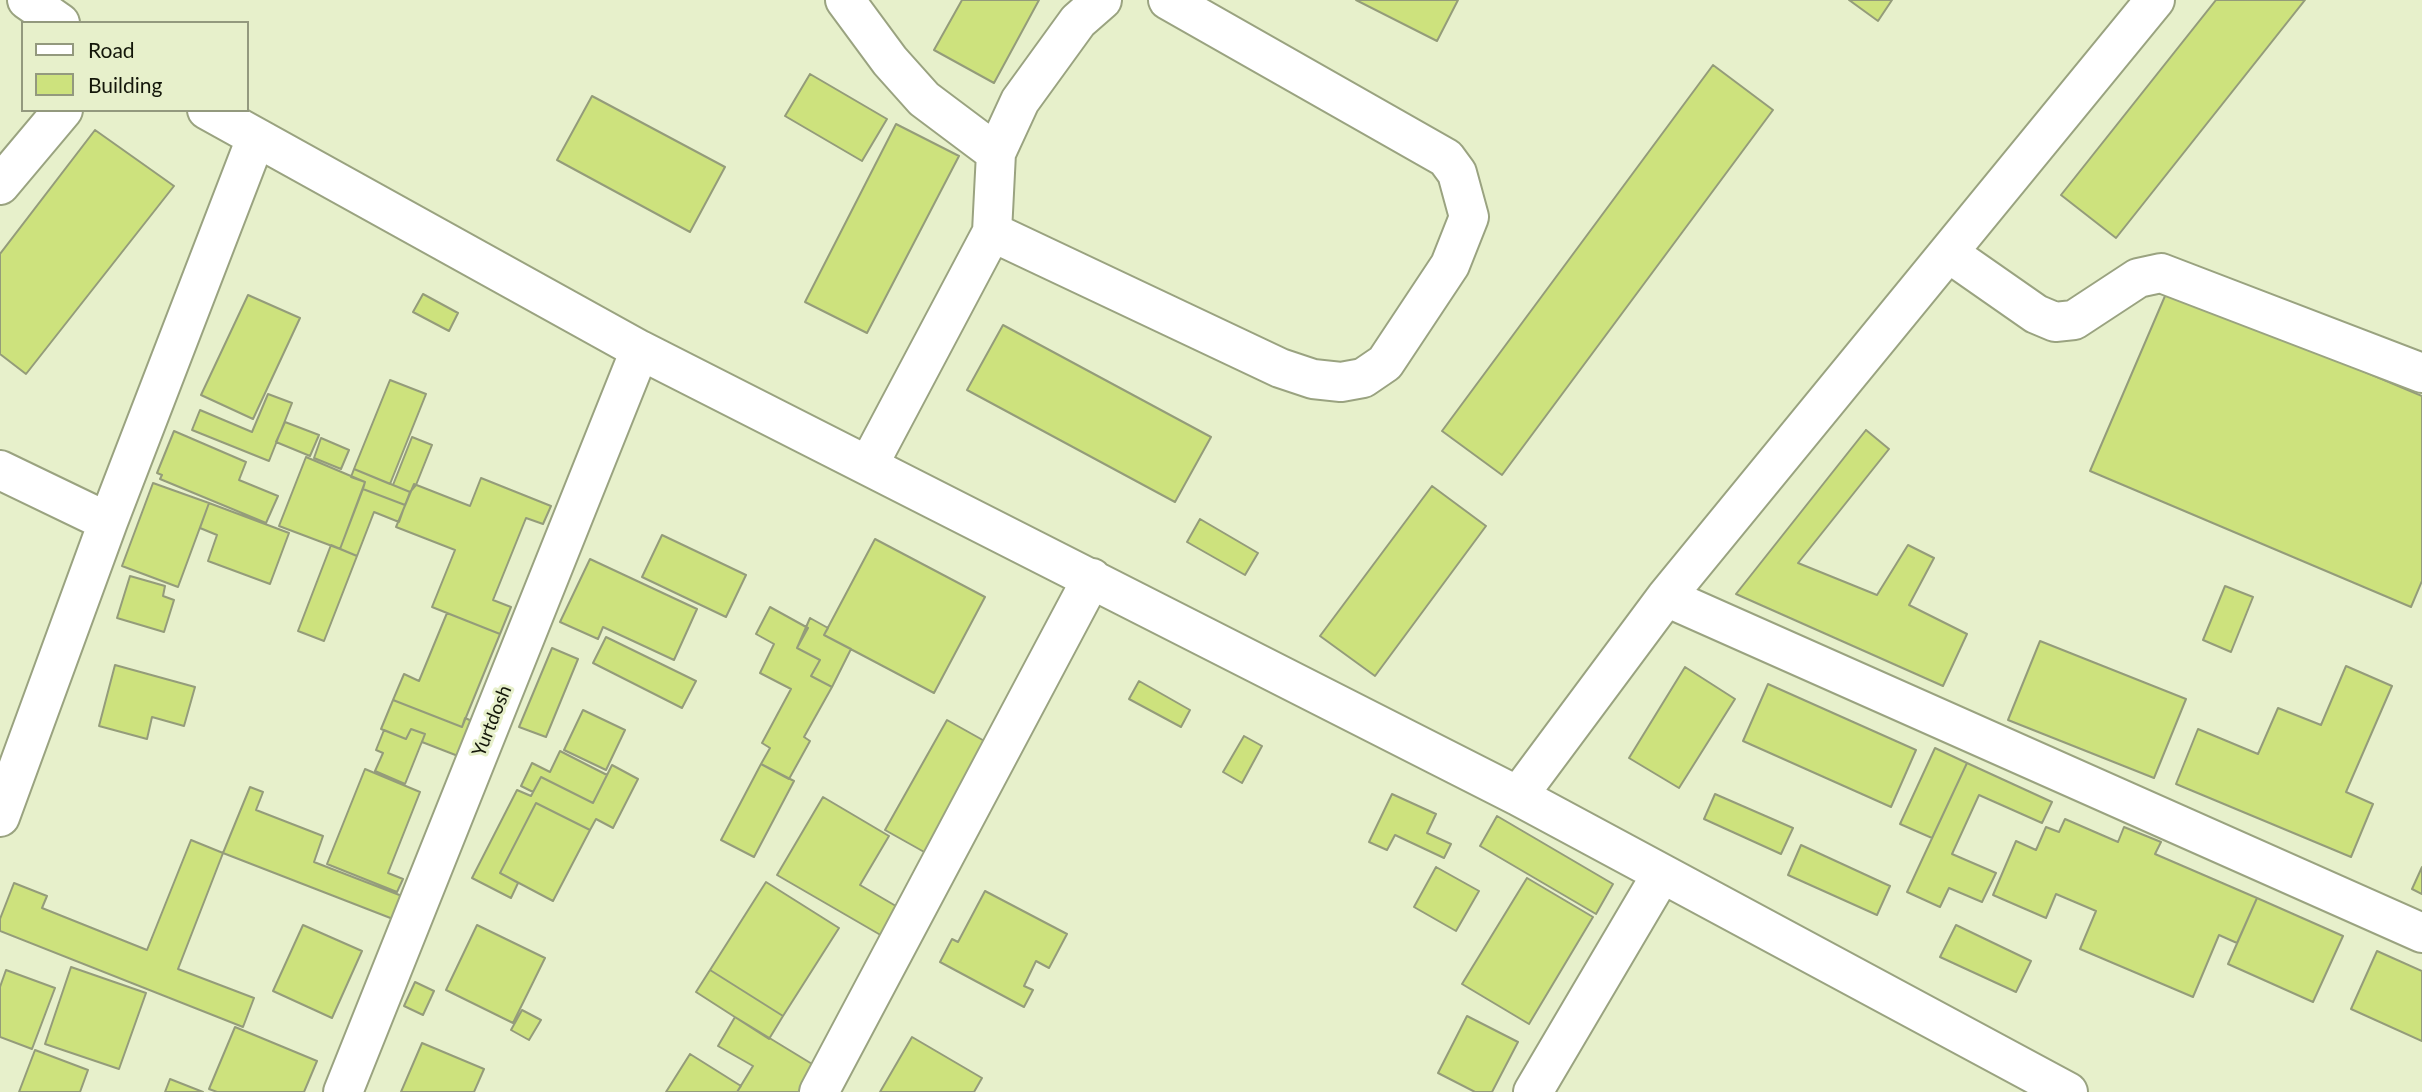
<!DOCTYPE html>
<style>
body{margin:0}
#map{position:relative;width:2422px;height:1092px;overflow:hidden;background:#e7f0cb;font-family:Lato,sans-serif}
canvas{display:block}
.legend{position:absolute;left:21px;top:21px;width:228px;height:91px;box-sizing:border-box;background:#e7f0cb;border:2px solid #93997e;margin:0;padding:9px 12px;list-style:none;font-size:21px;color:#14170a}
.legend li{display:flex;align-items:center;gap:14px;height:35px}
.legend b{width:35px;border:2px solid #93997e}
</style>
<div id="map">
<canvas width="2422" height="1092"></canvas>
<ul class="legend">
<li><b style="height:9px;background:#fff"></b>Road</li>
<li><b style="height:19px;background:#cde27d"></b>Building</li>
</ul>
</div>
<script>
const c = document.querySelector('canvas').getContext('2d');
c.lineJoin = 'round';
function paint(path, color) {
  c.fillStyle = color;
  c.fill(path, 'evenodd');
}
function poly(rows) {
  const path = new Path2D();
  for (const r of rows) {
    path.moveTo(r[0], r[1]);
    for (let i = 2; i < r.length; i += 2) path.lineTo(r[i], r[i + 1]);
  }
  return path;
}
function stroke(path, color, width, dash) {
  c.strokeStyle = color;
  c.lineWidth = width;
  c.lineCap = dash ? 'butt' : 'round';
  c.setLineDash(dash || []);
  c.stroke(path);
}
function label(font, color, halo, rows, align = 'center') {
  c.font = font + ' Lato,sans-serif';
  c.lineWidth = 6;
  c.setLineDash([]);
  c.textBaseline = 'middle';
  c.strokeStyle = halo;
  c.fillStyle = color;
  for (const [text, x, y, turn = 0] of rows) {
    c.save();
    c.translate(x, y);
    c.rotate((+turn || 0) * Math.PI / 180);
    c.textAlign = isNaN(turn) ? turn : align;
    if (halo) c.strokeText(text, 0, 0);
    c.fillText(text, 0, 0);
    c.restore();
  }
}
const building = poly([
 [962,0,1039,0,994,83,934,50,962,0],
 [1356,0,1458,0,1437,41,1356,0],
 [1849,0,1892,0,1878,21,1849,0],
 [2216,0,2305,0,2116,238,2061,195,2216,0],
 [1713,65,1773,110,1502,475,1442,431,1713,65],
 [810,74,887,119,862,161,785,116,810,74],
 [592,96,725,167,690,232,557,160,592,96],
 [896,124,959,156,867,333,805,302,896,124],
 [95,130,174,186,26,374,0,354,0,254,95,130],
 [2168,289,2422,396,2422,581,2411,607,2090,471,2168,289],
 [423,294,458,313,449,331,413,312,423,294],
 [248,295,300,318,253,419,201,395,248,295],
 [1003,325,1211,437,1175,502,967,390,1003,325],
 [390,380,426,394,390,484,354,469,390,380],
 [268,394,292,403,269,461,192,430,200,410,252,432,268,394],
 [285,422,319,435,310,456,276,442,285,422],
 [1866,430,1889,449,1798,563,1877,595,1908,545,1934,558,1909,605,1967,634,1943,686,1736,594,1866,430],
 [174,431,246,462,239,480,278,496,266,523,160,479,162,475,157,473,174,431],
 [412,437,432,445,416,485,410,492,393,485,412,437],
 [321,438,349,450,341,469,314,458,321,438],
 [306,457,365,482,340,549,279,526,306,457],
 [354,469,410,492,405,505,363,489,365,482,351,477,354,469],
 [481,478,551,506,543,524,526,518,493,600,511,607,500,634,432,607,455,550,396,527,414,484,470,506,481,478],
 [153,483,209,503,178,587,122,566,153,483],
 [1432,486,1486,526,1375,676,1320,636,1432,486],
 [363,489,405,505,399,522,374,512,357,556,340,549,363,489],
 [209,503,289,533,270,584,208,561,217,535,200,528,209,503],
 [1200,519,1258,553,1245,575,1187,542,1200,519],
 [662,535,746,575,726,617,642,577,662,535],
 [875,539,985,597,934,693,824,635,875,539],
 [331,545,357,556,324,641,298,631,331,545],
 [590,559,697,609,674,660,603,627,598,639,560,622,590,559],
 [130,576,165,586,163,596,174,600,164,632,117,618,130,576],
 [2225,586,2253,597,2231,652,2203,640,2225,586],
 [770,607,808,628,797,648,820,660,811,676,832,687,804,737,810,741,789,779,761,764,770,748,762,743,791,689,760,673,774,644,756,634,770,607],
 [447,613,500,634,462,727,393,700,404,674,419,681,447,613],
 [810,618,828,628,824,635,851,649,832,687,811,676,820,660,797,648,810,618],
 [606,637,696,681,682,708,593,663,606,637],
 [2040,641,2186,699,2154,778,2008,720,2040,641],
 [552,648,578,659,546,737,519,727,552,648],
 [115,665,195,687,184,726,152,717,147,739,99,726,115,665],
 [2346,666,2392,686,2346,792,2373,804,2351,857,2176,784,2198,729,2258,754,2278,708,2321,725,2346,666],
 [1685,667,1735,699,1679,788,1629,758,1685,667],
 [1139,681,1190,710,1181,727,1129,699,1139,681],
 [1768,684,1916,750,1891,807,1743,741,1768,684],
 [393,700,462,727,465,718,472,721,458,756,422,742,425,734,411,729,406,739,381,729,393,700],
 [583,710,625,730,606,770,564,750,583,710],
 [947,720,988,743,926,853,885,830,947,720],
 [411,729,425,734,405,784,375,771,383,753,376,750,384,730,406,739,411,729],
 [1244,736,1262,746,1242,783,1223,772,1244,736],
 [1935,748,1967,763,1932,838,1900,824,1935,748],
 [560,751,607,775,593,803,541,777,533,792,521,786,532,763,550,772,560,751],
 [1967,763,2052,802,2042,823,1979,795,1952,854,1996,873,1982,902,1949,888,1940,907,1907,892,1967,763],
 [761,764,794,781,754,857,721,840,761,764],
 [612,765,638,779,613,828,596,819,590,830,536,803,500,873,518,883,511,898,472,878,517,790,531,796,541,777,593,803,612,765],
 [365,769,420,792,388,873,403,879,397,892,327,864,365,769],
 [250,787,263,792,256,810,323,836,314,862,402,896,393,919,223,853,250,787],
 [1392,794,1436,814,1427,833,1451,844,1444,858,1395,835,1387,850,1369,842,1392,794],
 [1715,794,1793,828,1781,854,1704,819,1715,794],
 [823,797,889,836,860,885,901,909,884,937,777,875,823,797],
 [536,803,590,830,553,901,500,873,536,803],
 [1497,816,1613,884,1596,914,1480,846,1497,816],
 [2065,819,2118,842,2124,827,2161,842,2155,854,2257,898,2237,943,2219,935,2193,997,2080,949,2096,911,2056,894,2046,918,1993,895,2016,841,2036,850,2046,827,2059,832,2065,819],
 [191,840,223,853,178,969,254,998,243,1027,0,931,0,919,14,883,47,896,42,908,147,950,191,840],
 [1801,845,1890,886,1877,915,1788,875,1801,845],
 [1436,867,1479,891,1456,931,1414,907,1436,867],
 [2422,867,2422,894,2412,889,2422,867],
 [1527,878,1593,917,1529,1024,1462,984,1527,878],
 [766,882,839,928,783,1016,710,970,766,882],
 [985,891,1067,934,1049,968,1036,961,1024,986,1033,990,1024,1007,940,962,952,939,958,942,985,891],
 [2257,898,2343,936,2313,1002,2228,964,2257,898],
 [303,925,362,951,332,1018,273,991,303,925],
 [477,925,545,958,513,1023,446,990,477,925],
 [1956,925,2031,961,2016,992,1940,957,1956,925],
 [2377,951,2422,971,2422,1041,2351,1009,2377,951],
 [71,967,146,993,119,1069,45,1044,71,967],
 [6,970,55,988,32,1049,0,1037,0,987,6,970],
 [710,970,783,1016,769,1039,696,992,710,970],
 [415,982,434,991,423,1015,404,1006,415,982],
 [522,1010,541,1020,529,1040,511,1030,522,1010],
 [1467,1016,1518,1042,1492,1092,1475,1092,1438,1073,1467,1016],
 [735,1017,817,1067,801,1092,737,1092,753,1066,718,1046,735,1017],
 [235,1027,317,1061,304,1092,217,1092,209,1089,235,1027],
 [912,1037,982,1078,974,1092,880,1092,912,1037],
 [422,1043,484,1069,474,1092,401,1092,422,1043],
 [35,1050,88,1070,80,1092,19,1092,35,1050],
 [690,1054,741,1086,737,1092,666,1092,690,1054],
 [170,1079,203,1092,165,1092,170,1079]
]);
const minor = poly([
 [27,0,60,23],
 [845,0,890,61,924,99,996,153],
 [207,110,640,350,1518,796,1666,597,2155,0],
 [0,185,63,110],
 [992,232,1280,368,1313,379,1341,382,1363,378,1385,363,1450,265,1469,217,1457,173,1446,158,1168,0],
 [1950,254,2036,314,2055,322,2074,320,2138,278,2161,273,2422,373],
 [869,464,992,232,996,153,1020,101,1078,21,1102,0],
 [0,470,108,522],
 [1666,597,2422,933],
 [1518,796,2068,1092],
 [0,817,108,522,256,138],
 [343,1092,640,350],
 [819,1092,1092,578],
 [1533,1092,1661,875]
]);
const streetNames = [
 ["Yurtdosh",492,721,-68]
];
paint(building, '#cde27d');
stroke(building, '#949c7a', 2);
stroke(minor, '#9aa380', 42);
stroke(minor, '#fff', 38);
label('19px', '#14170a', '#e7f0cb', streetNames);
</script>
